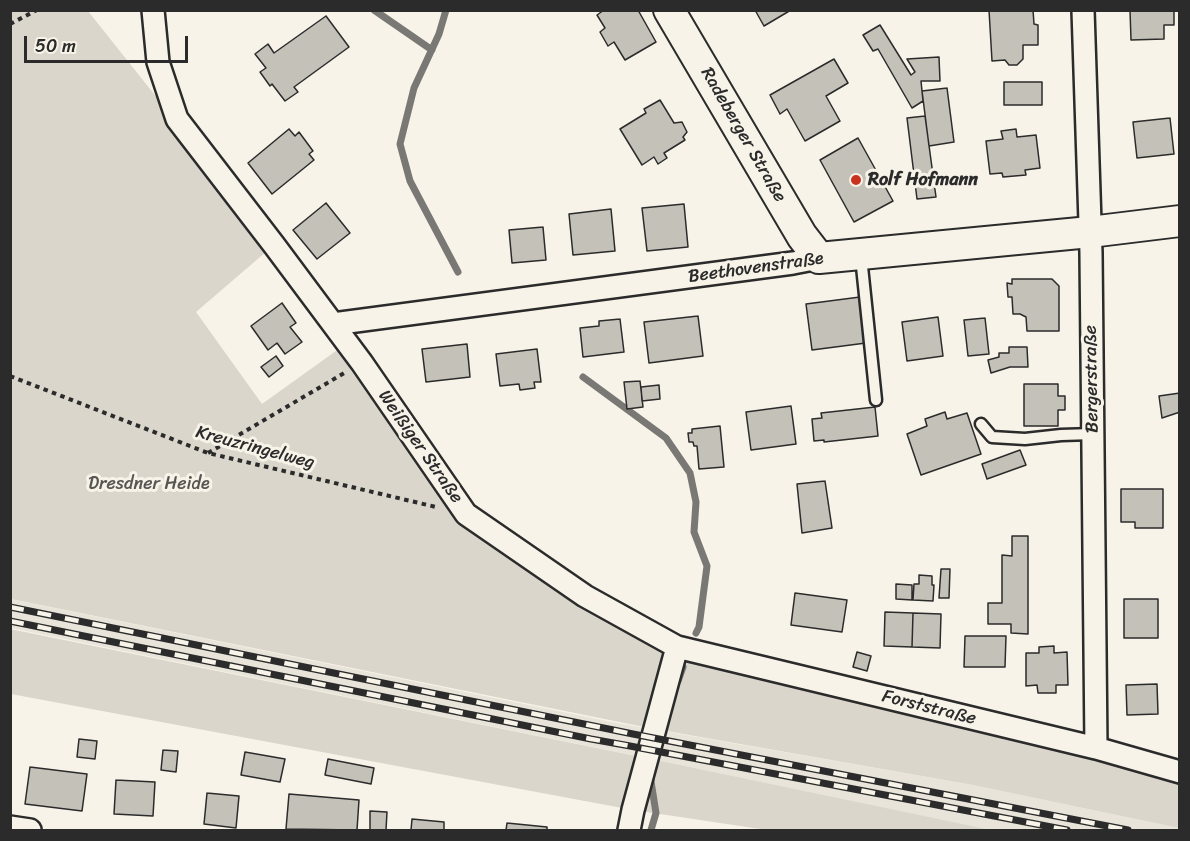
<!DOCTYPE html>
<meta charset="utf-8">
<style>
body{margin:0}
#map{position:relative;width:1190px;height:841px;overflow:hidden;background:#f7f3e8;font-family:Sriracha,sans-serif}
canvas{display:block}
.frame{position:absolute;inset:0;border:12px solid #2b2b2b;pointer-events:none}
.scale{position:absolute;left:24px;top:36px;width:164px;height:27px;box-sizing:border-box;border:3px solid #2b2b2b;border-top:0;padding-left:8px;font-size:18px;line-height:21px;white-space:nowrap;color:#2b2b2b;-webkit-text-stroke:4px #f7f3e8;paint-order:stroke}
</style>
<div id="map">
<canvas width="1190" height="841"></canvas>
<div class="frame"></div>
<div class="scale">50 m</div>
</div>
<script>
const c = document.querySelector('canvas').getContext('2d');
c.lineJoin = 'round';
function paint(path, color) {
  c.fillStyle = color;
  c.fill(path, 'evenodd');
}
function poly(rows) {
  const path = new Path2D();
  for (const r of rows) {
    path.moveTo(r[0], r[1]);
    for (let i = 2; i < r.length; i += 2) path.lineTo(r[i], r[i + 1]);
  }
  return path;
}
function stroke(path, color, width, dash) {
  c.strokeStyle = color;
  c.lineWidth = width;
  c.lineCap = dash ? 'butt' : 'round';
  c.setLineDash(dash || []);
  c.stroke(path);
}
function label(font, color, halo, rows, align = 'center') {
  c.font = font + ' Sriracha,sans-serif';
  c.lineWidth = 6;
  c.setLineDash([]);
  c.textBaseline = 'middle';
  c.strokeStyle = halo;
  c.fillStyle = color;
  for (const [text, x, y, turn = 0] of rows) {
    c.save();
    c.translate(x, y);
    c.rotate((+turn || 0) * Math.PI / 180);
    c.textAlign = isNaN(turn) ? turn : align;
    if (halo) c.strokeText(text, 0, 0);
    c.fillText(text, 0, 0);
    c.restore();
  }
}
const built = poly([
 [10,599,617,723,973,785,1179,828,1179,830,991,830,965,825,647,758,11,628]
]);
const green = poly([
 [11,11,88,11,274,245,196,312,262,404,347,343,466,514,677,647,1179,772,1179,828,973,785,655,729,647,758,991,830,767,830,633,810,11,694,10,629,646,758,654,729,11,599]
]);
const stream = poly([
 [374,10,432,50],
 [446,10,439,34,414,88,400,144,410,181,458,272],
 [583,377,666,438,690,473,696,502,694,532,707,566,699,627,696,633],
 [678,681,683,667],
 [650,775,656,813,651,830]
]);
const building = poly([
 [604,10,638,10,656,42,625,60,614,42,608,46,600,32,605,28,597,15,604,10],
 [755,10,791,10,764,26,755,10],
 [989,10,1033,10,1034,24,1038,25,1038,45,1023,45,1023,59,1017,65,1009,65,1005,60,992,61,989,10],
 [1130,10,1174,10,1174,25,1164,25,1164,39,1131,40,1130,10],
 [326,16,349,47,294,87,298,92,285,101,272,84,270,86,260,72,266,68,255,54,268,44,274,53,326,16],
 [880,25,911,75,915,72,907,59,939,57,940,81,921,81,923,101,912,108,878,49,873,51,863,35,880,25],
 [834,59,848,83,826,96,840,121,805,141,787,109,780,114,770,95,834,59],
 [1004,82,1042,82,1042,105,1004,105,1004,82],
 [947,88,954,142,929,146,922,91,947,88],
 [660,100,674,123,682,122,687,132,683,137,685,140,664,153,667,158,658,164,654,157,642,165,620,129,646,113,644,109,660,100],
 [925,116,936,197,917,199,907,118,925,116],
 [1170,118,1174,154,1137,158,1133,122,1170,118],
 [289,129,295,136,299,132,313,151,309,154,314,160,272,194,248,163,289,129],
 [1016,129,1017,137,1036,135,1040,168,1025,170,1026,175,1003,177,1002,173,990,174,986,141,1003,139,1001,131,1016,129],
 [858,138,893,201,854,222,820,160,858,138],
 [326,203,350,233,317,259,293,230,326,203],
 [684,204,688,247,647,251,642,208,684,204],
 [611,209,615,251,573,255,569,214,611,209],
 [543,227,546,260,512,263,509,230,543,227],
 [1012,279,1052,279,1059,286,1059,331,1027,331,1026,317,1020,314,1013,314,1012,297,1008,297,1007,283,1012,284,1012,279],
 [860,297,866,343,812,350,806,304,860,297],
 [282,303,296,323,290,327,302,342,285,354,277,343,268,350,251,326,282,303],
 [698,316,703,356,649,363,644,322,698,316],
 [938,317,943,356,907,361,902,322,938,317],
 [985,318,989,354,968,356,964,320,985,318],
 [620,319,624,352,583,357,580,328,599,326,599,321,620,319],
 [467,344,470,377,426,382,422,349,467,344],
 [1009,347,1027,347,1028,367,1010,367,991,373,988,360,999,357,999,353,1009,353,1009,347],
 [537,349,541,382,534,382,535,388,520,390,519,384,500,386,496,354,537,349],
 [276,356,283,366,269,377,261,367,276,356],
 [640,381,643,407,627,409,624,382,640,381],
 [1024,384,1058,384,1058,396,1065,396,1065,410,1058,410,1058,426,1024,426,1024,384],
 [659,385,660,399,642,401,641,387,659,385],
 [1180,393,1180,412,1162,418,1159,396,1180,393],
 [791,406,796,444,751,450,746,412,791,406],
 [875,407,878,436,824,442,824,440,814,441,812,419,822,418,821,413,875,407],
 [945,412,947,419,967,413,981,454,921,475,907,434,927,426,925,419,945,412],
 [720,426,724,467,699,469,697,446,694,446,693,442,689,442,688,433,692,433,692,429,720,426],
 [1020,450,1026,465,987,479,982,464,1020,450],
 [825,481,832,528,802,533,797,484,825,481],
 [1121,489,1163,489,1163,528,1135,528,1135,522,1121,522,1121,489],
 [1012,536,1028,536,1028,634,1011,633,1011,624,988,624,988,603,1002,603,1002,555,1012,556,1012,536],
 [941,569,950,569,949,598,939,598,941,569],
 [919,575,932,576,932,585,934,585,933,601,913,600,914,584,919,584,919,575],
 [896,584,912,585,912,600,896,599,896,584],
 [795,593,847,600,842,632,791,625,795,593],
 [1124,599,1158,599,1158,638,1124,638,1124,599],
 [885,612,913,613,912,647,884,646,885,612],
 [913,613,941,614,940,648,912,647,913,613],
 [965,636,1006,636,1005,667,964,667,965,636],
 [1054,646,1054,653,1067,652,1068,685,1056,685,1056,693,1038,693,1037,685,1026,686,1026,653,1039,653,1039,647,1054,646],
 [857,652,871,656,867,671,853,667,857,652],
 [1157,684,1158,714,1127,715,1126,685,1157,684],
 [79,739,97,741,95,759,77,757,79,739],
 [163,750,178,751,176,772,161,770,163,750],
 [245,752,285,759,280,782,241,775,245,752],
 [328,759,374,768,371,784,325,775,328,759],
 [30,767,87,774,82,811,25,804,30,767],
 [116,780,155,782,153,816,114,814,116,780],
 [207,793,239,796,236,828,204,824,207,793],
 [289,794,359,800,357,830,286,829,289,794],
 [370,811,387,812,386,830,370,830,370,811],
 [412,819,444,822,444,830,411,830,412,819],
 [507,823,547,827,547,830,506,830,507,823]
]);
const path = poly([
 [10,24,37,10],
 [10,376,208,453,436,507],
 [208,453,346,372]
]);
const lane = poly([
 [861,257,876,400],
 [981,424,992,437,1025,439,1061,435,1093,434]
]);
const street = poly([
 [153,10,158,62,177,119,274,245,362,363,466,514,585,596,677,647,1096,748,1180,772],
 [1083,10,1091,253,1096,748],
 [333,324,793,263,819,258],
 [10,827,30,830],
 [629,830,633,810,677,647]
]);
const secondary = poly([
 [669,10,802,236,819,258,1090,232,1180,221]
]);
const rail = poly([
 [10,607,633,734,1128,830],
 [10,621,591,739,630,746,1067,830]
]);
const markers = [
 [856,180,6,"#c8321e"]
];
const streetNames = [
 ["Radeberger Straße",743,135,60],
 ["Beethovenstraße",756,268,-8],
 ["Bergerstraße",1092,379,-91],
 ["Weißiger Straße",420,447,55],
 ["Kreuzringelweg",255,448,15],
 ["Forststraße",929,708,14]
];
const poiNames = [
 ["Rolf Hofmann",868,180]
];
const parkNames = [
 ["Dresdner Heide",149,484]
];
paint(built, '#e8e4da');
paint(green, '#dad6cc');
stroke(stream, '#7a7874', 7);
paint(building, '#c4c1b9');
stroke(building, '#2b2b2b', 1.5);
stroke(lane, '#2b2b2b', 15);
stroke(street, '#2b2b2b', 26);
stroke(secondary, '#2b2b2b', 34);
stroke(path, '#2b2b2b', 4, [4.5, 4.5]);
stroke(lane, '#f7f3e8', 10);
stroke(street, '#f7f3e8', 21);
stroke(secondary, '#f7f3e8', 30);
stroke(rail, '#2b2b2b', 7);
stroke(rail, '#f7f3e8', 4.5, [14]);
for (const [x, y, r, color] of markers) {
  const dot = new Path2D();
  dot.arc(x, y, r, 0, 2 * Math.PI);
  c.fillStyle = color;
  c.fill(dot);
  stroke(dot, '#f7f3e8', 2);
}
label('18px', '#2b2b2b', '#f7f3e8', streetNames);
label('bold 18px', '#2b2b2b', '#f7f3e8', poiNames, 'left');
label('18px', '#575653', '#f7f3e8', parkNames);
</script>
